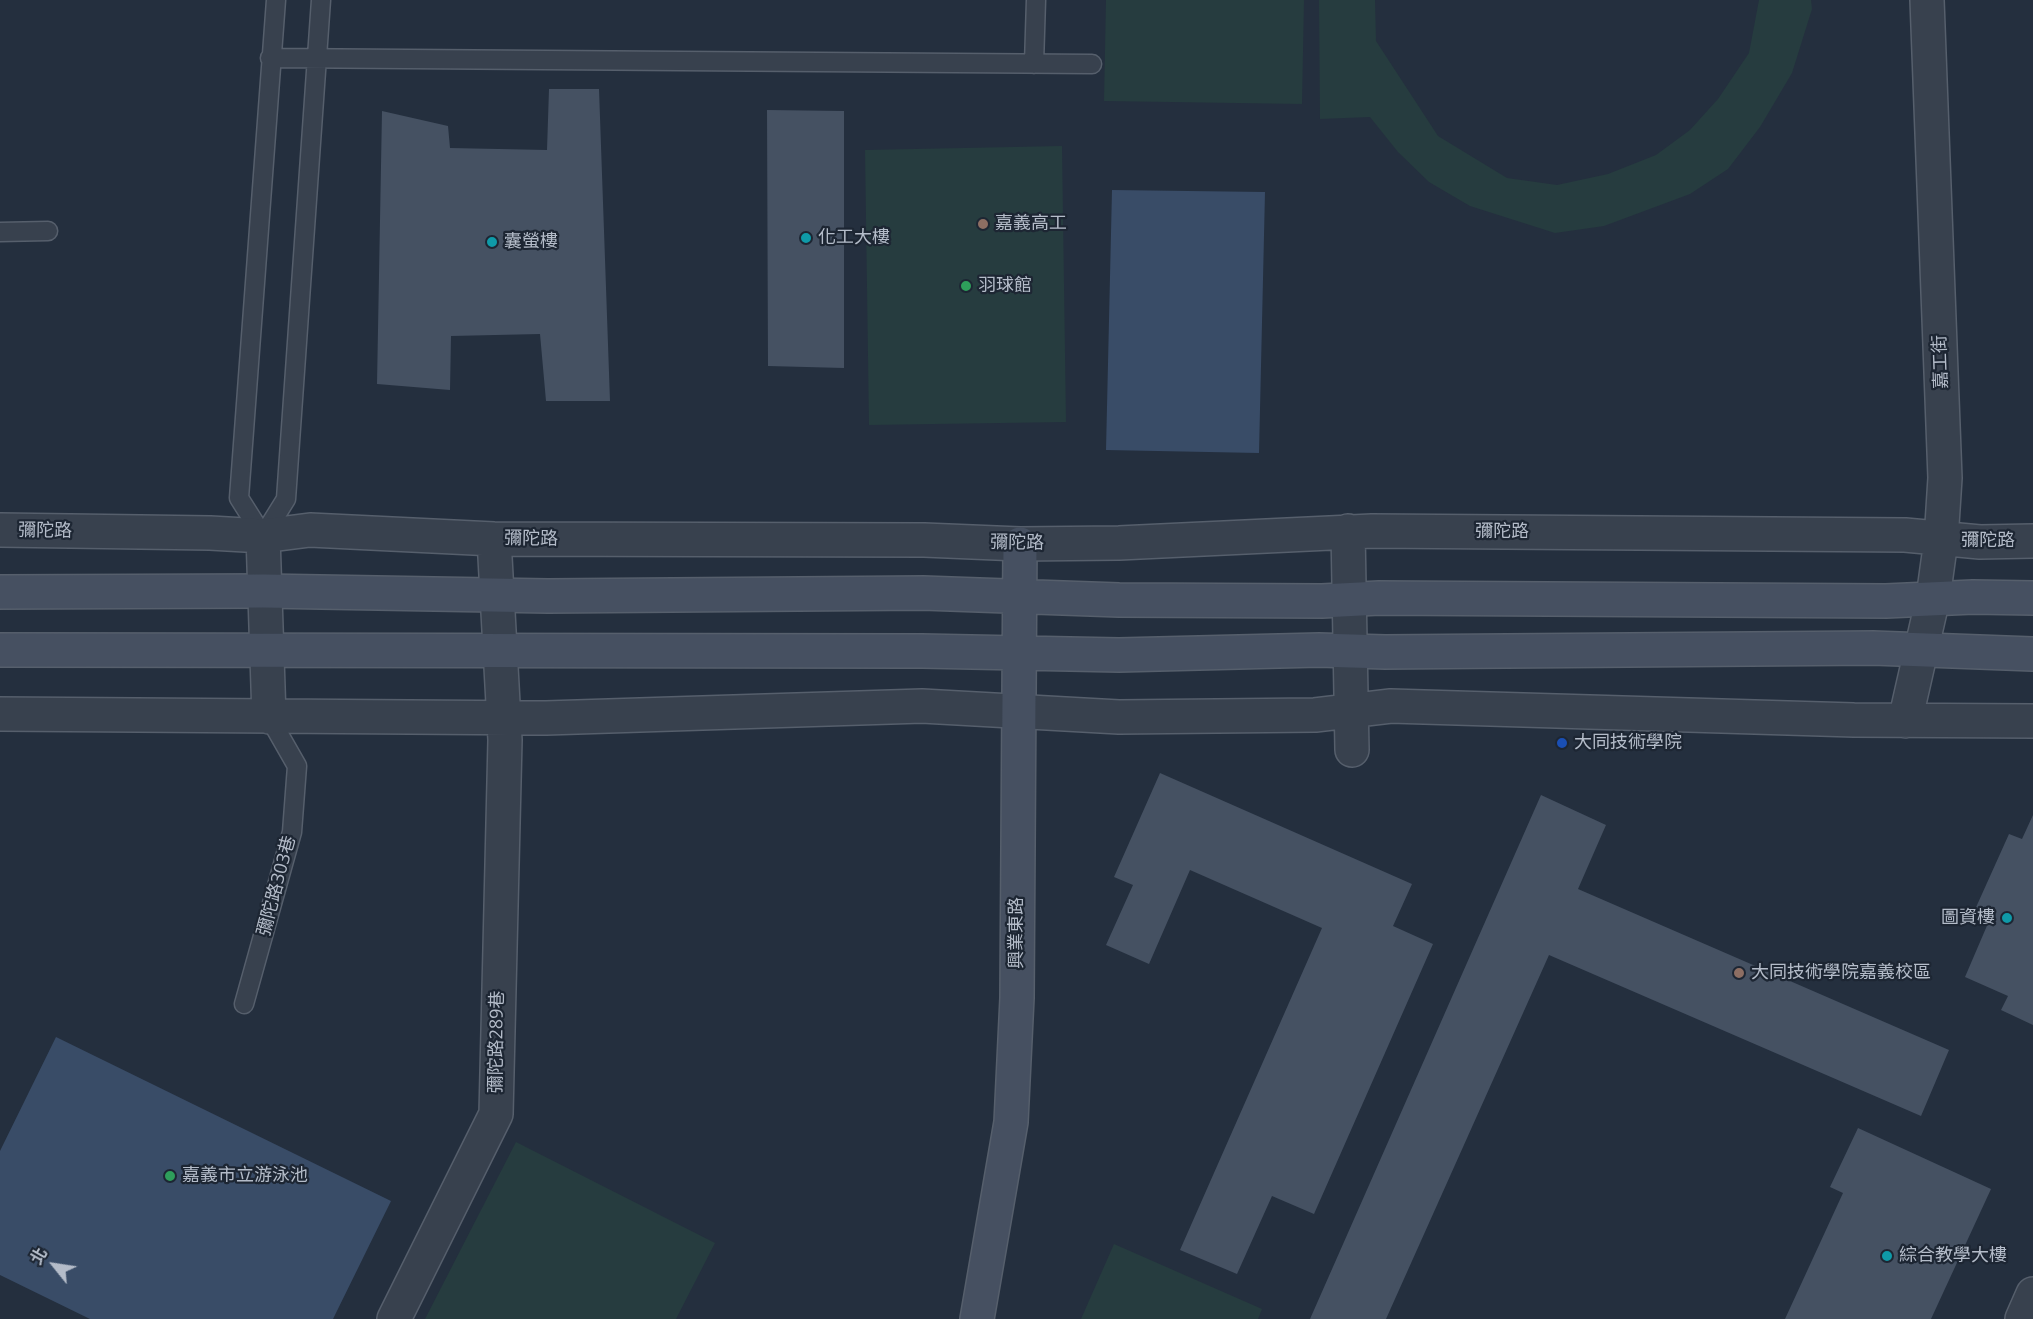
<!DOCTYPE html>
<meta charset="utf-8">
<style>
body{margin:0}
#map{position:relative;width:2033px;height:1319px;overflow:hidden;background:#242f3e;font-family:"Open Sans","Noto Sans TC",sans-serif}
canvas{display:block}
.north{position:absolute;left:24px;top:1235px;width:60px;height:60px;-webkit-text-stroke:4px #1d2633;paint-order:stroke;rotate:300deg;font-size:16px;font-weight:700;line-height:24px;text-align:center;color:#b4bcc9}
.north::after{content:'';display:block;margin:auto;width:21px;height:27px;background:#b4bcc9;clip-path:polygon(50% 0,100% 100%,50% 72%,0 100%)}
</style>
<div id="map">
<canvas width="2033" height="1319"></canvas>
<div class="north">北</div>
</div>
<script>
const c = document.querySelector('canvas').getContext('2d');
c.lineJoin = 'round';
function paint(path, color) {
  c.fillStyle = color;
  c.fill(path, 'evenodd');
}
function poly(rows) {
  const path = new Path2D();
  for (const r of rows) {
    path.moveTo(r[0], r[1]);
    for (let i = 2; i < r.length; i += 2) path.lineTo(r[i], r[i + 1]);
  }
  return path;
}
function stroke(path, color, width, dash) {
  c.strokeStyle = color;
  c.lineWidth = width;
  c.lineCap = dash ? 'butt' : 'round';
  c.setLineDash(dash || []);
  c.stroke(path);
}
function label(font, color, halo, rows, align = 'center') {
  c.font = font + ' "Open Sans","Noto Sans TC",sans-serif';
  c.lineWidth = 4.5;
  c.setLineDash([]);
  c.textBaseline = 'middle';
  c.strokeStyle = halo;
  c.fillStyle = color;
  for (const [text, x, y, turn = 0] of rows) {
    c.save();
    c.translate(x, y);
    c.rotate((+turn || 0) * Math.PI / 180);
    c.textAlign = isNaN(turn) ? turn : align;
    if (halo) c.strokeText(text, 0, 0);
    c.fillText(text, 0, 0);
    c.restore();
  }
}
const green = poly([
 [1106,0,1304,0,1302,104,1104,101],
 [1319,0,1375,0,1376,41,1438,136,1507,178,1557,185,1608,174,1656,155,1690,130,1718,99,1749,53,1759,0,1811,0,1812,9,1792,73,1760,127,1728,169,1690,194,1604,226,1555,233,1470,206,1429,182,1398,152,1370,117,1320,119],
 [1062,146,1066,422,869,425,865,150],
 [516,1142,715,1243,676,1319,425,1319],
 [1114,1244,1262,1309,1258,1319,1081,1319]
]);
const water = poly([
 [1112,190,1265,192,1259,453,1106,450],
 [56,1037,391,1201,333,1319,90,1319,0,1275,0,1151]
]);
const building = poly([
 [549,89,599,89,610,401,546,401,540,334,451,336,450,390,377,384,382,111,448,126,450,148,547,150],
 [767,110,844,111,844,368,768,366],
 [1160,773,1412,884,1393,926,1433,944,1314,1214,1272,1196,1237,1274,1180,1250,1322,928,1190,870,1149,964,1106,945,1133,885,1114,877],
 [1541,795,1606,825,1578,889,1949,1050,1921,1116,1549,955,1386,1319,1310,1319],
 [2033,815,2033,1025,2001,1010,2008,996,1965,977,1989,921,1973,914,2009,834,2022,839],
 [1858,1128,1991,1189,1931,1319,1785,1319,1843,1193,1830,1187]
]);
const lane = poly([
 [276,0,239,498,263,536,286,499,321,0],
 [270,58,1092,64],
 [1034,64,1036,0],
 [0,232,48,231],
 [244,1004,292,832,297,766,269,717]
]);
const street = poly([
 [0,530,210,533,263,536,310,530,494,539,924,540,1020,544,1119,543,1372,531,1905,535,1980,542,2033,541],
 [1348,531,1352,750],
 [263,536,269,717],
 [0,714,546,718,922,706,1119,717,1315,715,1391,706,1854,720,2033,721],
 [1905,721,1933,598,1941,540,1945,478,1927,0],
 [394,1319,496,1114,505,740,494,539],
 [2022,1319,2033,1294]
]);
const secondary = poly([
 [0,592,264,591,548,596,923,593,1119,600,1322,601,1379,598,1886,601,1973,597,2033,598],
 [0,650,922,651,1119,655,1319,650,1385,652,1873,648,2033,654],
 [977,1319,1011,1122,1017,998,1020,544]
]);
const markers = [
 [983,224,6,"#8d6e63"],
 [806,238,6,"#0f9aa8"],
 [492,242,6,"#0f9aa8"],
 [966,286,6,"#2e9e5b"],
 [1562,743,6,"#1a4fb4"],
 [2007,918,6,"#0f9aa8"],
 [1739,973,6,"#8d6e63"],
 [170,1176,6,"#2e9e5b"],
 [1887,1256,6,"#0f9aa8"]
];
const poiNames = [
 ["嘉義高工",995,224],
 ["化工大樓",818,238],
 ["囊螢樓",504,242],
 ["羽球館",978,286],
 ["大同技術學院",1574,743],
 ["圖資樓",1995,918,"right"],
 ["大同技術學院嘉義校區",1751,973],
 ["嘉義市立游泳池",182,1176],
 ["綜合教學大樓",1899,1256]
];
const streetNames = [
 ["嘉工街",1941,362,-92],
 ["彌陀路",45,531,1],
 ["彌陀路",1502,532],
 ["彌陀路",531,539,1],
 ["彌陀路",1988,541],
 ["彌陀路",1017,543,1],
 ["彌陀路303巷",277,886,-75],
 ["興業東路",1017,933,-90],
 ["彌陀路289巷",497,1042,-89]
];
paint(green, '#263c3f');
paint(water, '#394c67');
paint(building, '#455162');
stroke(lane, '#565f6c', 21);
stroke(street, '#565f6c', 36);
stroke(secondary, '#565f6c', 36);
stroke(lane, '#38414e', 18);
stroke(street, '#38414e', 33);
stroke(secondary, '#465061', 33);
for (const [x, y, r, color] of markers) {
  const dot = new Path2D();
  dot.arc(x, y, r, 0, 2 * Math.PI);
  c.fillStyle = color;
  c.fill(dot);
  stroke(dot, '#1d2633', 2);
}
label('18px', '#b4bcc9', '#1d2633', poiNames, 'left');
label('18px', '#b4bcc9', '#1d2633', streetNames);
</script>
